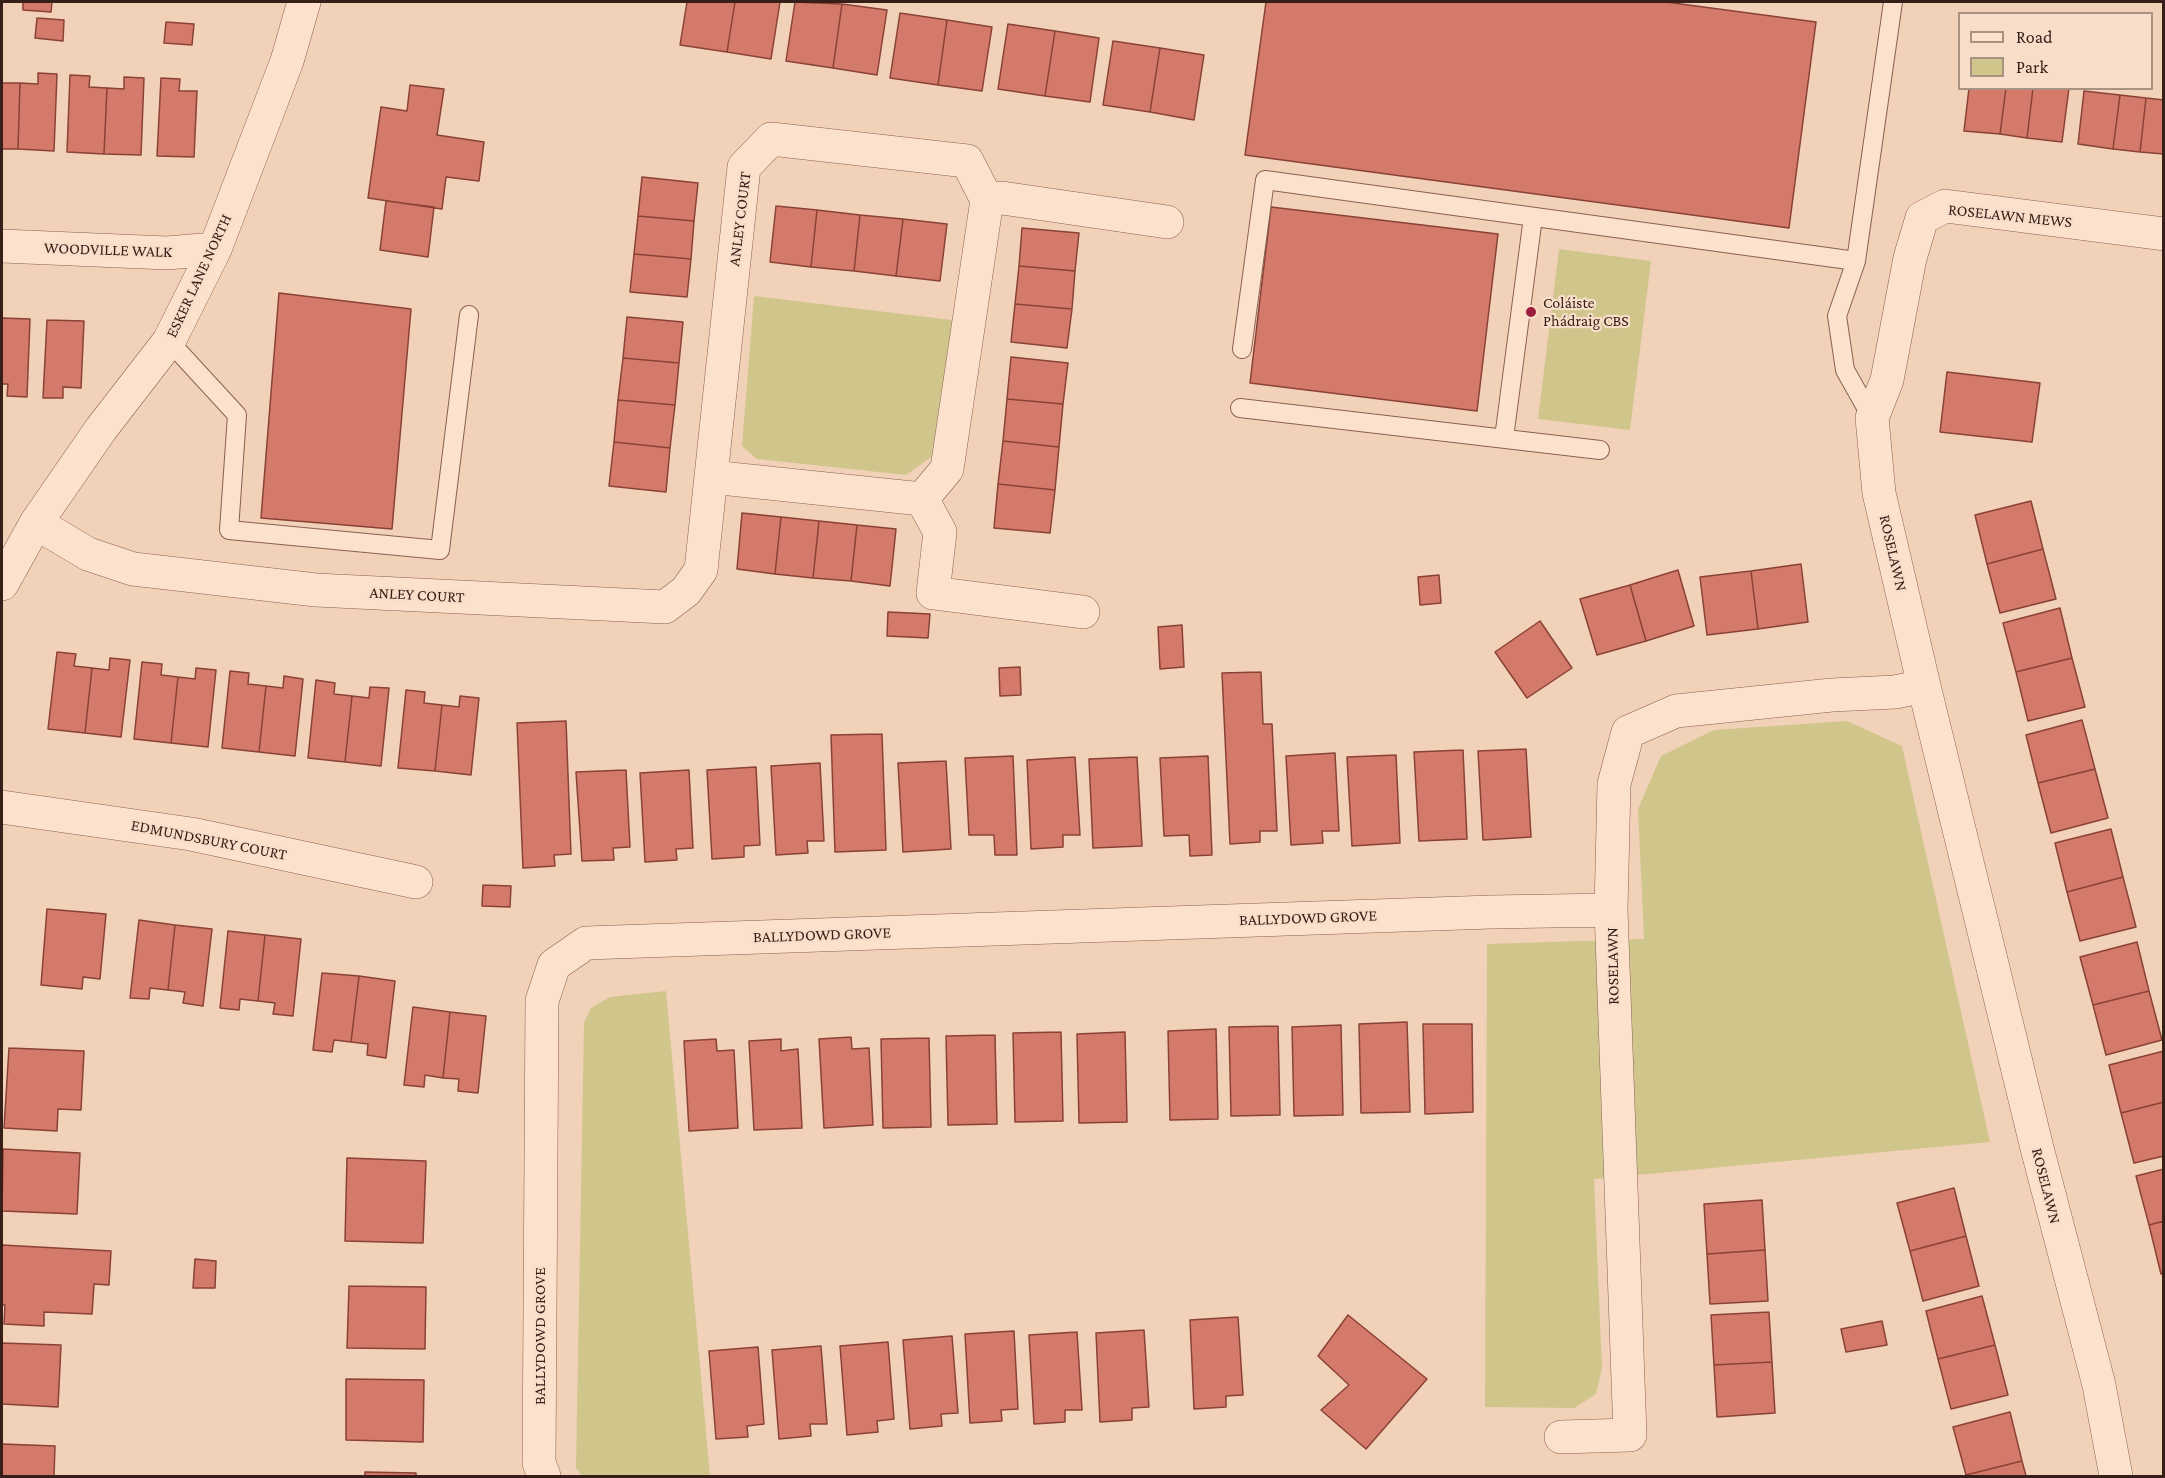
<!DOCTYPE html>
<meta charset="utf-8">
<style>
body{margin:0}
#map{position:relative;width:2165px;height:1478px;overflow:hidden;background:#f2d1b9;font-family:"Crimson Pro",serif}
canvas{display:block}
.frame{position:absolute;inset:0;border:3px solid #361f19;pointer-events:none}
.legend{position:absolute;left:1958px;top:12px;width:195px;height:78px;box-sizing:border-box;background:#f8dec9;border:2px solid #aa9283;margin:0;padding:8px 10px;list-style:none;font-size:18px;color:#361f19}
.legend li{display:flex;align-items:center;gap:12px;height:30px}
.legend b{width:30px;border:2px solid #aa9283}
</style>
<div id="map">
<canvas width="2165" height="1478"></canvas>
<div class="frame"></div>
<ul class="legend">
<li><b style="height:8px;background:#fce1cc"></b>Road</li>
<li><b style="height:16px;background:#d0c68c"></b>Park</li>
</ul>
</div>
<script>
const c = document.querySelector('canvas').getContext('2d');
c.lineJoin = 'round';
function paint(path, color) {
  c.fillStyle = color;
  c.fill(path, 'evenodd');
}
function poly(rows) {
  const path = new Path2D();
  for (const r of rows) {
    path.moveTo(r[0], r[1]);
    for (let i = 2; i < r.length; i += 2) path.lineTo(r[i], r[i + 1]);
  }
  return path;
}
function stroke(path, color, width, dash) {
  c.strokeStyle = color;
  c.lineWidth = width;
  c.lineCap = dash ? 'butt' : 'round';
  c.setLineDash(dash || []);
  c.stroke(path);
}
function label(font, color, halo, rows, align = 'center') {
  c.font = font + ' "Crimson Pro",serif';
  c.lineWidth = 4.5;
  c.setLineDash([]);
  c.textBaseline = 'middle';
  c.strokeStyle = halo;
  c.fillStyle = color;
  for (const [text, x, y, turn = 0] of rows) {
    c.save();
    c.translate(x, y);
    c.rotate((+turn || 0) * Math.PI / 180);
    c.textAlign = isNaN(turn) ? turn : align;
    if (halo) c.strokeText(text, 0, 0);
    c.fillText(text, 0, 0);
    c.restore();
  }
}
const green = poly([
 [1559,249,1651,261,1630,430,1538,419],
 [754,296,952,320,937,453,906,475,757,459,742,446],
 [1847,721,1902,746,1990,1142,1594,1179,1602,1368,1596,1394,1574,1408,1485,1407,1487,944,1644,939,1638,809,1661,756,1714,730],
 [666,991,710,1476,582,1476,576,1468,584,1023,591,1008,610,997]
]);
const building = poly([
 [23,2,52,2,51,12,23,10,23,2],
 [687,2,735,2,727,52,680,45,687,2],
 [735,2,780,2,771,59,727,52,735,2],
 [795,2,842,4,833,68,786,61,795,2],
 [1266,2,1666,2,1816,22,1789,228,1245,155,1266,2],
 [842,4,887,10,877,75,833,68,842,4],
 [900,13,947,20,938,85,890,78,900,13],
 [37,18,64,20,63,41,35,38,37,18],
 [947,20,992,27,982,91,938,85,947,20],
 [166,22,194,24,192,45,164,43,166,22],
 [1008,24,1055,31,1045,96,998,89,1008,24],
 [1055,31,1099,38,1090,102,1045,96,1055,31],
 [1113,41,1160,48,1150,112,1103,105,1113,41],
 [1160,48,1204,55,1194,120,1150,112,1160,48],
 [2,71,2,83,20,83,18,149,2,149,2,71],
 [38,73,57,74,54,151,18,149,20,83,38,84,38,73],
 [70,75,90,76,89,87,107,88,104,154,67,152,70,75],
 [124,77,144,78,141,155,104,154,107,88,124,89,124,77],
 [161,78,180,79,179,91,197,91,194,157,157,156,161,78],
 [410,85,444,89,437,135,484,142,479,181,446,177,442,209,368,198,381,107,407,111,410,85],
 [1969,88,2006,88,2000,134,1964,131,1969,88],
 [2006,88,2033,88,2027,138,2000,134,2006,88],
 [2033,88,2069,88,2062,142,2027,138,2033,88],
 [2084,91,2120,95,2113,149,2078,144,2084,91],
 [2120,95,2146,98,2140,152,2113,149,2120,95],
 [2146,98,2164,100,2164,154,2140,152,2146,98],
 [642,177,698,183,694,221,638,216,642,177],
 [386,201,434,207,428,257,380,250,386,201],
 [776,206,817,210,811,267,770,262,776,206],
 [1271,207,1498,234,1477,411,1250,383,1271,207],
 [817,210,860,215,854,271,811,267,817,210],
 [860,215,903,219,896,276,854,271,860,215],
 [638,216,694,221,691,259,634,254,638,216],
 [903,219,947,224,940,281,896,276,903,219],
 [1022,228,1079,233,1075,271,1019,266,1022,228],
 [634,254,691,259,687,297,630,292,634,254],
 [1019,266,1075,271,1072,309,1015,304,1019,266],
 [279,293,411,309,392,529,261,518,279,293],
 [1015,304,1072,309,1067,348,1011,342,1015,304],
 [627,317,683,322,679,363,623,358,627,317],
 [2,318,30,319,27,397,7,396,8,384,2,384,2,318],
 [47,320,84,321,81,388,63,387,63,398,43,398,47,320],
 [1011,357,1068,363,1063,404,1007,399,1011,357],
 [623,358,679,363,675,405,618,400,623,358],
 [1947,372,2040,383,2032,442,1940,432,1947,372],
 [1007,399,1063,404,1059,447,1003,441,1007,399],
 [618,400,675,405,670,448,614,442,618,400],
 [1003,441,1059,447,1055,490,998,484,1003,441],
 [614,442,670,448,666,492,609,486,614,442],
 [998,484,1055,490,1050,533,994,528,998,484],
 [2031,501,2043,549,1987,564,1975,515,2031,501],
 [742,513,781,517,775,574,737,569,742,513],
 [781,517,819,521,813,578,775,574,781,517],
 [819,521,857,525,851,581,813,578,819,521],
 [857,525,896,529,890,586,851,581,857,525],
 [2043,549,2056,599,2000,613,1987,564,2043,549],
 [1801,564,1808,622,1758,629,1751,571,1801,564],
 [1678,570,1694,626,1646,641,1630,585,1678,570],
 [1751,571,1758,629,1707,635,1700,577,1751,571],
 [1439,575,1441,603,1420,605,1418,577,1439,575],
 [1630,585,1646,641,1597,655,1580,599,1630,585],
 [2060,608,2072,658,2016,672,2003,623,2060,608],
 [888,612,930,614,928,638,887,636,888,612],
 [1540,621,1572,668,1527,698,1495,652,1540,621],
 [1182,625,1184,667,1160,669,1158,627,1182,625],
 [57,652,76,654,74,666,92,668,85,733,48,729,57,652],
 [110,658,130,660,121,737,85,733,92,668,109,670,110,658],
 [2072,658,2085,707,2028,721,2016,672,2072,658],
 [142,662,162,664,161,675,178,677,171,743,134,739,142,662],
 [1020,667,1021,695,1000,696,999,668,1020,667],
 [196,668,216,670,208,747,171,743,178,677,195,679,196,668],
 [230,671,249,673,248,684,266,686,259,752,222,748,230,671],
 [1261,672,1263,724,1272,724,1277,831,1260,831,1260,842,1230,844,1222,673,1261,672],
 [284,676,303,679,295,756,259,752,266,686,283,688,284,676],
 [316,680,335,683,334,694,352,696,345,762,308,758,316,680],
 [370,687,389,688,381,766,345,762,352,696,369,698,370,687],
 [406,690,425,692,424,703,442,705,435,771,398,768,406,690],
 [460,696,479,698,471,775,435,771,442,705,459,707,460,696],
 [2082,720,2095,769,2038,783,2026,735,2082,720],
 [566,721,571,854,554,855,555,866,523,868,517,723,566,721],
 [882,734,886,850,835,852,831,735,882,734],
 [1526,749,1531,837,1483,840,1478,751,1526,749],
 [1463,750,1467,839,1419,841,1414,752,1463,750],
 [1335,753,1339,831,1322,831,1323,843,1291,845,1286,756,1335,753],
 [1396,755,1400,843,1352,846,1347,757,1396,755],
 [1013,756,1017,855,995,855,994,835,969,835,965,758,1013,756],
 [1208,756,1212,855,1190,856,1189,835,1164,836,1160,758,1208,756],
 [1075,757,1080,835,1063,835,1063,847,1031,849,1027,760,1075,757],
 [1137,757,1142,846,1093,848,1089,759,1137,757],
 [946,761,951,849,903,852,898,763,946,761],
 [820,763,824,841,807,841,808,853,776,855,771,766,820,763],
 [756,767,760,845,744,846,744,857,712,859,707,770,756,767],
 [2095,769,2108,818,2051,833,2038,783,2095,769],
 [626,770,630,847,613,848,614,860,582,861,576,772,626,770],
 [689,770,693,848,676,849,677,860,645,862,640,773,689,770],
 [2111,829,2123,877,2067,892,2055,843,2111,829],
 [2123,877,2136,927,2080,941,2067,892,2123,877],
 [483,885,511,886,510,907,482,906,483,885],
 [47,909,106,914,100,979,83,977,82,989,41,985,47,909],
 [139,920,175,925,168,990,150,988,149,999,130,998,139,920],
 [175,925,212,929,203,1006,183,1003,185,992,168,990,175,925],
 [228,931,265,935,258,1001,240,999,239,1010,220,1008,228,931],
 [265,935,301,939,293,1016,273,1014,275,1003,258,1001,265,935],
 [2137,942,2149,991,2093,1005,2080,957,2137,942],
 [322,973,359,976,351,1042,334,1040,332,1052,313,1050,322,973],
 [359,976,395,981,386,1058,367,1055,368,1044,351,1042,359,976],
 [2149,991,2162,1040,2106,1055,2093,1005,2149,991],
 [413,1007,450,1012,443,1078,425,1075,424,1087,404,1085,413,1007],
 [450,1012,486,1016,478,1093,458,1091,459,1079,443,1078,450,1012],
 [1407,1022,1410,1112,1361,1113,1359,1024,1407,1022],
 [1423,1024,1472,1024,1473,1112,1425,1114,1423,1024],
 [1341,1025,1343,1115,1294,1116,1292,1027,1341,1025],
 [1278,1026,1280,1115,1231,1116,1229,1027,1278,1026],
 [1216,1029,1218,1119,1170,1120,1168,1031,1216,1029],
 [1061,1032,1063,1121,1015,1122,1013,1033,1061,1032],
 [1125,1032,1127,1122,1079,1123,1077,1034,1125,1032],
 [995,1035,997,1124,948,1125,946,1036,995,1035],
 [851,1037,852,1049,869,1048,873,1125,824,1128,819,1039,851,1037],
 [929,1038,931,1127,883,1128,881,1039,929,1038],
 [716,1039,717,1051,734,1050,738,1128,689,1131,684,1041,716,1039],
 [781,1039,781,1051,798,1049,802,1128,754,1130,749,1041,781,1039],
 [9,1048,84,1051,81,1110,58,1109,57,1131,4,1128,9,1048],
 [2164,1051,2164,1102,2121,1113,2109,1065,2164,1051],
 [2164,1102,2164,1156,2134,1163,2121,1113,2164,1102],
 [3,1149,80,1153,77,1214,2,1211,3,1149],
 [347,1158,426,1161,423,1243,345,1241,347,1158],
 [2164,1169,2164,1221,2149,1225,2136,1176,2164,1169],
 [1954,1188,1966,1236,1910,1251,1897,1203,1954,1188],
 [1762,1200,1765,1250,1707,1254,1704,1204,1762,1200],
 [2164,1221,2164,1274,2161,1274,2149,1225,2164,1221],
 [1966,1236,1979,1286,1923,1301,1910,1251,1966,1236],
 [2,1245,111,1251,109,1285,94,1284,92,1314,44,1312,44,1326,4,1324,5,1305,2,1305,2,1245],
 [1765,1250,1768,1301,1710,1304,1707,1254,1765,1250],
 [195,1259,216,1261,215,1288,193,1288,195,1259],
 [349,1286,426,1287,425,1349,347,1348,349,1286],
 [1982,1296,1995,1345,1938,1359,1926,1311,1982,1296],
 [1769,1312,1772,1362,1714,1365,1711,1315,1769,1312],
 [1348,1315,1427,1379,1366,1449,1321,1410,1349,1385,1318,1356,1348,1315],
 [1238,1317,1243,1395,1226,1396,1226,1407,1194,1409,1190,1320,1238,1317],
 [1882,1321,1887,1345,1846,1352,1841,1329,1882,1321],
 [1144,1330,1149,1407,1132,1408,1132,1420,1100,1422,1096,1333,1144,1330],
 [1014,1331,1018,1409,1001,1410,1002,1421,970,1423,965,1334,1014,1331],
 [1077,1332,1082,1410,1065,1410,1065,1422,1034,1424,1029,1335,1077,1332],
 [952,1336,958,1413,941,1414,942,1426,910,1429,903,1340,952,1336],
 [888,1342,894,1419,877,1421,878,1432,847,1435,840,1346,888,1342],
 [2,1343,61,1345,58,1407,2,1404,2,1343],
 [1995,1345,2008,1395,1951,1409,1938,1359,1995,1345],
 [821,1346,827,1424,810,1424,811,1436,779,1439,772,1350,821,1346],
 [758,1347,764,1424,747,1426,748,1437,716,1439,709,1351,758,1347],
 [1772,1362,1775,1413,1717,1417,1714,1365,1772,1362],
 [346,1379,424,1380,423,1442,346,1440,346,1379],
 [2010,1412,2022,1461,1966,1475,1953,1427,2010,1412],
 [2,1444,55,1446,54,1476,2,1476,2,1444],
 [2022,1461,2026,1476,1966,1476,1966,1475,2022,1461],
 [365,1472,416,1473,416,1476,365,1476,365,1472]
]);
const service = poly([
 [169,341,237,415,229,530,440,550,469,315],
 [1242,349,1265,180,1856,261],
 [1240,408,1600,450],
 [1872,418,1845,370,1837,316,1856,261,1893,2],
 [1504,438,1533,217]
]);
const minor = poly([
 [987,200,1002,198,1167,222],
 [2,246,167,253,215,249],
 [922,499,940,532,933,593,1083,612],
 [36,523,88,554,133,569,316,590,665,607,686,591,701,570,744,167,771,139,967,161,987,200,947,469,922,499,711,477],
 [2,584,36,523,101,429,169,341,215,249,287,61,304,2],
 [2,807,191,834,416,882],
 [1561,1437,1630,1435,1611,910,1614,784,1628,732,1676,711,1832,695,1895,692,1924,686],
 [544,1476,539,1463,542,1001,554,965,586,943,1491,912,1611,910],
 [2116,1476,2099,1385,2037,1148,1924,686,1879,493,1872,418,1887,380,1910,258,1922,218,1945,206,2164,234]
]);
const markers = [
 [1531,312,6,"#9d1d40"]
];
const streetNames = [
 ["ROSELAWN MEWS",2010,216,6],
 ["ANLEY COURT",740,219,-83],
 ["WOODVILLE WALK",108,250,2],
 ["ESKER LANE NORTH",199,276,-65],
 ["ROSELAWN",1893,553,77],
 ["ANLEY COURT",417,595,3],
 ["EDMUNDSBURY COURT",209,840,11],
 ["BALLYDOWD GROVE",1308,918,-2],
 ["BALLYDOWD GROVE",822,935,-2],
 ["ROSELAWN",1613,966,-91],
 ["ROSELAWN",2046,1186,76],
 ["BALLYDOWD GROVE",540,1336,-90]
];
const poiNames = [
 ["Coláiste",1543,303],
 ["Phádraig CBS",1543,321]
];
paint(green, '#d0c68c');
paint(building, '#d47a6a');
stroke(building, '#8a4136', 1.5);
stroke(service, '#896152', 20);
stroke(minor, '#896152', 34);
stroke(service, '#fce1cc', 18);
stroke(minor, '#fce1cc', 33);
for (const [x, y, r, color] of markers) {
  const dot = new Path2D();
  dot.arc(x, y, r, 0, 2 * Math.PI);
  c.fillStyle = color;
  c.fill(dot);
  stroke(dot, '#f8dec9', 2);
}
label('16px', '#361f19', '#f8dec9', streetNames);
label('16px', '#361f19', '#f8dec9', poiNames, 'left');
</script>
